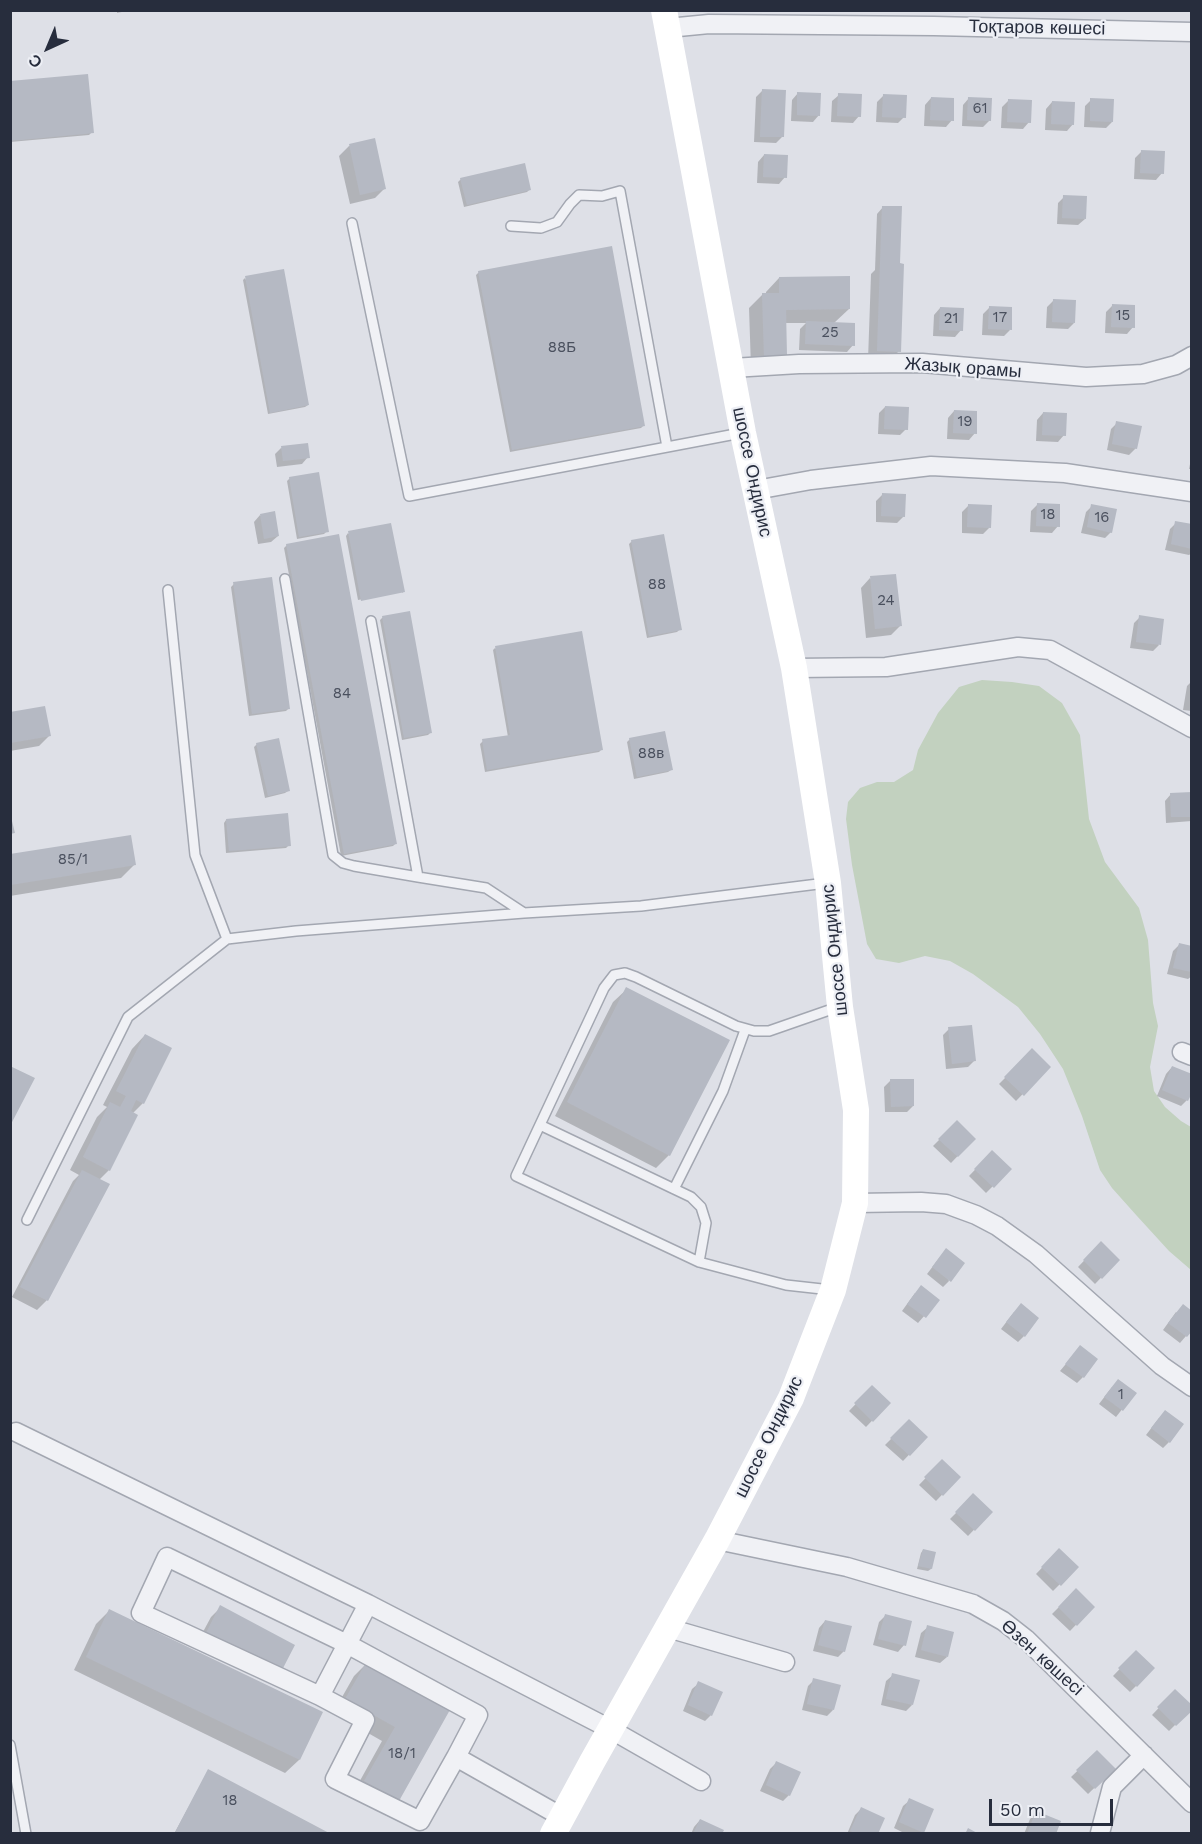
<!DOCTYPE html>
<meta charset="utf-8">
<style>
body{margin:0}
#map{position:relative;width:1202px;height:1844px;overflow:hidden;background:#dee0e7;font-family:"Work Sans",sans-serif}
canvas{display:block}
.frame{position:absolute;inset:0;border:12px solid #272d3d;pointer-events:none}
.north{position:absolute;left:18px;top:18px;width:60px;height:60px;-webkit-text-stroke:4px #edeff5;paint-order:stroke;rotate:224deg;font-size:16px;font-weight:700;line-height:24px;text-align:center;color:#272d3d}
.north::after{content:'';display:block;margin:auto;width:21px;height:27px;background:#272d3d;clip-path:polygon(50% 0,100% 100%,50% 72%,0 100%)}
.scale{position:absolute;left:989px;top:1799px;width:124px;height:27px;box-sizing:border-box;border:3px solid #272d3d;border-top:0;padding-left:8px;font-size:18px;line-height:21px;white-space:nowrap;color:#272d3d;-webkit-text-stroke:4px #edeff5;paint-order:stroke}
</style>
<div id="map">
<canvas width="1202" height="1844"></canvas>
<div class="frame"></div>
<div class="north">С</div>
<div class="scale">50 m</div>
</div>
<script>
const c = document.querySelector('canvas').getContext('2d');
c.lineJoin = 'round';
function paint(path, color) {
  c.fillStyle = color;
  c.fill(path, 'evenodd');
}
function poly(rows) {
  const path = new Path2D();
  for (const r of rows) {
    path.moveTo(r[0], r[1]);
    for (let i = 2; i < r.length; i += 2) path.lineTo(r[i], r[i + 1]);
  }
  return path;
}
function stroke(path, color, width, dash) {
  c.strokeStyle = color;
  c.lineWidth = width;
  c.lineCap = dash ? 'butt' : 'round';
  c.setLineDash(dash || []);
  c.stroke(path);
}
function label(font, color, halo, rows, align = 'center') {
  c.font = font + ' "Work Sans",sans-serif';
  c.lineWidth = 4.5;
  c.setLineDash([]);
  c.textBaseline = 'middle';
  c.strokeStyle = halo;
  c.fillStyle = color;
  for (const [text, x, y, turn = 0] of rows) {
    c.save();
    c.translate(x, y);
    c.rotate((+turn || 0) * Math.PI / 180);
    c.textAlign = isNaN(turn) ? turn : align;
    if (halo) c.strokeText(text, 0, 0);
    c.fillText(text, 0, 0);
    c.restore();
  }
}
const green = poly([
 [982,680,1012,682,1039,686,1062,703,1080,735,1089,819,1105,862,1139,908,1148,940,1153,1003,1158,1026,1150,1067,1154,1091,1165,1107,1181,1121,1191,1127,1191,1270,1169,1251,1137,1216,1112,1188,1100,1170,1082,1116,1063,1069,1040,1034,1018,1007,973,974,950,961,925,956,899,963,876,959,867,944,852,865,846,819,848,802,860,788,877,782,894,782,913,770,918,750,938,713,959,687]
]);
const shadow = poly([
 [117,10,131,10,117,13],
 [10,83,92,132,89,135,10,142],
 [762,91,782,137,776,143,754,142,756,97],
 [798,93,819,115,813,122,791,121,792,100],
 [839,95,859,116,853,123,831,122,832,101],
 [884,95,904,117,898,123,876,122,877,102],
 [931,98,952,120,946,127,924,126,925,105],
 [969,98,990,120,983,127,962,126,963,105],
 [1009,100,1029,122,1023,129,1001,128,1002,107],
 [1091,100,1112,122,1106,128,1084,127,1085,106],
 [1052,102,1073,124,1067,131,1045,130,1046,109],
 [374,140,385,188,375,198,350,204,339,156,349,146],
 [1142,151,1162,173,1156,180,1134,179,1135,158],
 [764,155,785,177,779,184,757,183,758,162],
 [461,179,530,189,527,192,464,207,458,182],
 [1064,197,1085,219,1078,225,1057,224,1058,203],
 [883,207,899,351,889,361,868,360,871,274,875,270,877,214],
 [479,272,644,425,641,428,510,452,476,275],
 [245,278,308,405,305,407,268,414,243,280],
 [779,278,849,309,834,323,853,345,847,352,799,350,800,329,806,323,785,323,786,355,772,368,751,368,749,308,763,294,766,294,766,292],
 [1053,301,1074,323,1068,329,1046,328,1047,307],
 [1112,306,1133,327,1127,334,1105,333,1106,312],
 [940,308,961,330,955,337,933,336,934,315],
 [989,308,1010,330,1004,336,982,335,983,314],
 [885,407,906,429,900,435,878,434,879,413],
 [954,411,975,433,969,440,947,439,948,418],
 [1043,413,1064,435,1058,442,1036,441,1037,420],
 [1117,423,1136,448,1129,455,1107,450,1111,429],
 [281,448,308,457,302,464,277,467,275,454],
 [1192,454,1192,469,1189,469],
 [290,478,327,531,324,534,297,539,287,481],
 [883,494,904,516,897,523,876,522,876,501],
 [969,505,990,527,983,534,962,533,962,512],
 [1037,505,1058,526,1052,533,1030,532,1031,511],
 [1092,506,1111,532,1105,538,1081,533,1086,512],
 [260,515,278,536,271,542,258,544,254,522],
 [1176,523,1192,526,1192,553,1189,555,1165,550,1170,529],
 [348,533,403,592,402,593,402,591,358,600,346,536],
 [632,541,680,629,677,632,647,638,629,544],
 [287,545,396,843,393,846,341,856,284,548],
 [870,578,901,625,891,635,866,638,861,588],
 [234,584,289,708,286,711,249,716,231,587],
 [383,617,431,732,428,735,402,740,380,620],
 [1140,617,1159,645,1153,651,1130,648,1134,623],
 [495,648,602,749,599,752,485,772,480,744,483,741,508,737,493,650],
 [1192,681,1192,711,1183,710,1187,686],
 [10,713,49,736,39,746,10,751],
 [630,739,671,770,668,772,634,779,627,742],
 [257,744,288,791,285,793,265,798,254,747],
 [1192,793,1192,821,1166,823,1165,801,1171,794],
 [226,820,289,845,286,848,226,853,224,823],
 [10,856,135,864,121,878,10,896],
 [1179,945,1192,948,1192,976,1188,979,1167,974,1173,951],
 [627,989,669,1155,656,1168,555,1116,613,1002],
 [949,1029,975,1060,968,1067,946,1069,943,1035],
 [145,1035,170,1048,143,1103,132,1114,109,1170,99,1180,47,1300,37,1310,12,1297,73,1181,79,1175,70,1170,97,1117,107,1107,103,1105,132,1049],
 [1032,1051,1049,1067,1016,1101,999,1084],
 [1172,1067,1187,1100,1181,1106,1157,1096,1166,1074],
 [891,1080,913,1106,907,1112,885,1112,884,1087],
 [957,1122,974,1139,951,1163,933,1146],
 [992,1152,1010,1169,986,1193,969,1176],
 [1101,1243,1118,1260,1095,1284,1078,1267],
 [940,1257,949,1281,943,1287,927,1274],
 [915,1293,938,1300,918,1323,902,1311],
 [1014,1312,1024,1336,1018,1342,1001,1329],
 [1176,1312,1192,1329,1180,1343,1163,1330],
 [1080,1347,1083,1377,1077,1383,1060,1371],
 [872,1387,889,1403,866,1427,849,1411],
 [1112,1387,1135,1393,1116,1417,1099,1404],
 [1159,1418,1169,1442,1163,1448,1146,1435],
 [909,1421,926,1437,903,1461,885,1445],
 [942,1461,959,1477,936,1501,919,1485],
 [974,1495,991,1512,968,1536,950,1519],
 [923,1550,934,1553,931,1569,928,1571,917,1569,921,1553],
 [1059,1550,1077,1567,1053,1591,1036,1574],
 [1076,1590,1093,1607,1070,1631,1052,1614],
 [221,1607,279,1672,197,1643,211,1617],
 [109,1611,321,1713,299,1760,285,1773,74,1670,96,1624],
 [885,1616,904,1645,898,1652,873,1645,879,1622],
 [825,1621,844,1651,838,1657,813,1651,819,1628],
 [928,1627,947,1657,940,1663,915,1657,921,1633],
 [1136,1652,1153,1669,1130,1692,1113,1676],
 [367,1663,449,1709,398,1800,352,1795,382,1741,333,1713,354,1676],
 [893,1675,912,1705,906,1711,881,1705,886,1681],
 [814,1680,833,1710,827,1716,802,1710,808,1686],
 [699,1683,711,1715,705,1721,683,1711,692,1689],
 [1175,1691,1192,1708,1169,1731,1152,1715],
 [1097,1752,1114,1769,1088,1794,1071,1777],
 [776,1763,789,1795,783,1801,760,1791,770,1769],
 [208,1771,328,1834,174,1834],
 [910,1800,922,1832,921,1834,906,1834,894,1828,903,1806],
 [861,1809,877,1834,847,1834,855,1815],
 [1037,1812,1054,1834,1024,1834,1030,1819],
 [700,1820,721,1834,691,1834,694,1827]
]);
const building = poly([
 [88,74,94,133,10,141,10,81],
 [762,89,786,90,784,137,760,137],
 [797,92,821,93,820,116,797,115],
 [838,93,862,94,861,117,837,116],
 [883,94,907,95,906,118,882,117],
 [931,97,954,98,954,121,930,120],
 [968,97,992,98,991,121,967,120],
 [1090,98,1114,99,1113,122,1090,121],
 [1008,99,1032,100,1031,123,1007,122],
 [1052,101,1075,102,1074,125,1051,124],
 [375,138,386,189,360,195,349,144],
 [1141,150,1165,151,1164,174,1140,173],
 [764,154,788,155,787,178,763,177],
 [525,163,531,190,467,205,460,178],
 [1063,195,1087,196,1086,219,1062,218],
 [882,206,902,206,900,263,904,264,901,352,877,351],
 [612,246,645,426,512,450,478,271],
 [284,269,309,405,270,413,245,276],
 [850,276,850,309,786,310,787,355,764,356,762,293,779,293,779,277],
 [1053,299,1076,300,1075,323,1052,322],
 [1112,304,1135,305,1135,328,1111,327],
 [989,306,1012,307,1012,330,988,329],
 [940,307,964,308,963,331,939,330],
 [806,321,855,323,855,346,805,344],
 [885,406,909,407,908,430,884,429],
 [954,410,977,411,977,434,953,433],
 [1043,412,1067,413,1066,436,1042,435],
 [1116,421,1142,426,1137,449,1112,444],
 [308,443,310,458,283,461,281,446],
 [319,472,329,532,299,537,289,477],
 [882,493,906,494,905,517,881,516],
 [1037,503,1060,504,1060,527,1036,526],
 [968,504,992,505,991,528,967,527],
 [1091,504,1117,509,1112,533,1087,527],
 [275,511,279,536,264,539,260,514],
 [1175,521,1192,524,1192,549,1171,544],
 [391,523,405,592,361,601,348,531],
 [339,534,397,844,344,854,286,544],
 [664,534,682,630,649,636,631,540],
 [896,574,902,626,875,629,870,576],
 [272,577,290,709,252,714,233,582],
 [410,611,432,733,404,738,382,616],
 [1139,615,1164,619,1161,645,1136,642],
 [582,631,603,750,487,770,482,739,510,735,495,646],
 [45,706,51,736,10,743,10,712],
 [665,731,673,770,637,777,629,738],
 [279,738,290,791,268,796,256,743],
 [1192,792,1192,817,1171,817,1170,793],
 [10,813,15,833,10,834],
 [288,813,291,846,229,851,226,819],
 [131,835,136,865,10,885,10,854],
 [1179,943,1192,946,1192,972,1173,968],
 [626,987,730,1040,670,1156,567,1102],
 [972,1025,976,1061,952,1064,948,1027],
 [145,1034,172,1048,144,1104,136,1100,131,1111,138,1115,110,1171,83,1157,110,1102,120,1107,126,1096,116,1091],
 [1032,1048,1051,1067,1024,1096,1004,1077],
 [10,1066,35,1078,10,1126],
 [1172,1066,1192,1074,1192,1093,1188,1101,1162,1090],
 [890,1079,914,1079,914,1106,891,1107],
 [957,1120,976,1139,958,1157,938,1139],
 [992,1150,1012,1169,994,1188,974,1169],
 [82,1170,110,1184,48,1301,20,1287],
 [1101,1241,1120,1260,1102,1279,1083,1260],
 [946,1248,965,1263,951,1282,932,1267],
 [921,1285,940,1300,926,1318,907,1304],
 [1021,1303,1039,1318,1025,1337,1006,1322],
 [1183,1304,1192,1311,1192,1331,1187,1337,1168,1323],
 [1080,1345,1098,1359,1084,1378,1065,1364],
 [1118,1379,1137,1393,1123,1411,1104,1397],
 [872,1385,891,1403,873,1422,854,1403],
 [1165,1410,1184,1424,1170,1443,1151,1428],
 [909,1419,928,1437,910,1456,890,1438],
 [942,1459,961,1477,943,1496,924,1477],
 [973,1493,993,1512,975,1531,955,1512],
 [1059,1548,1079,1567,1061,1586,1041,1567],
 [923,1549,936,1552,932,1569,918,1566],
 [1076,1588,1095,1607,1077,1626,1058,1607],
 [220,1605,295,1645,281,1672,206,1633],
 [109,1609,323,1712,300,1760,86,1657],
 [885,1614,912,1621,906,1646,878,1639],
 [825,1620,852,1626,845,1652,818,1645],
 [927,1625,954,1632,948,1657,921,1650],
 [1136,1650,1155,1668,1137,1687,1118,1668],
 [367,1661,451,1708,399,1801,364,1781,395,1727,345,1699],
 [892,1673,920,1680,913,1705,886,1699],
 [813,1678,841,1685,834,1710,807,1704],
 [698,1681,723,1692,712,1716,688,1705],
 [1175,1689,1192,1705,1192,1711,1176,1726,1157,1707],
 [1097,1750,1116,1769,1095,1789,1076,1770],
 [776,1761,801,1772,790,1796,766,1785],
 [208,1769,331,1834,174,1834],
 [909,1798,934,1809,924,1833,899,1822],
 [861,1807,885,1818,878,1834,857,1834,850,1831],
 [1036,1811,1061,1821,1056,1834,1027,1834],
 [700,1819,724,1830,722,1834,693,1834],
 [968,1828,979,1834,965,1834]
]);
const lane = poly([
 [352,223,409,496,741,433],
 [511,226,541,228,557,222,570,204,579,195,602,196,620,191,667,447],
 [285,579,333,855,343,863,354,866,418,877],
 [168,590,195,855,227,939],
 [371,621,418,877,486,888,524,913],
 [540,1125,691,1197,701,1207,706,1223,699,1262],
 [674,1189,723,1091,745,1030],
 [27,1220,128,1017,227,939,296,931,524,913,641,906,826,883],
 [831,1290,786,1285,699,1262,516,1176,604,988,614,975,625,973,636,977,736,1026,754,1031,769,1031,838,1007],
 [10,1745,26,1834]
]);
const street = poly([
 [668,28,709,24,934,26,1192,32],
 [732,368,799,364,922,363,1086,377,1143,374,1176,365,1192,356],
 [756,490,811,480,931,466,1065,473,1192,492],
 [794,668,886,667,1018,647,1050,650,1192,728],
 [1182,1052,1192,1056],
 [855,1203,921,1202,946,1204,976,1215,997,1226,1036,1254,1162,1366,1192,1387],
 [16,1432,368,1604,610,1729,701,1781],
 [717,1540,847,1567,973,1604,1003,1621,1026,1639,1192,1803],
 [668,1628,785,1662],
 [320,1696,368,1604],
 [456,1757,420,1821,335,1779,365,1720,320,1696,141,1613,167,1557,347,1644,478,1715,456,1757,562,1817],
 [1100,1833,1112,1787,1144,1755]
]);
const secondary = poly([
 [553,1834,592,1762,717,1540,791,1398,833,1290,855,1203,856,1110,840,1007,828,883,794,668,743,433,664,10]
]);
const numberNames = [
 ["61",980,109],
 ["15",1123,316],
 ["17",1000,318],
 ["21",951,319],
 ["25",830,333],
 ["88Б",562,348],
 ["19",965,422],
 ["18",1048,515],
 ["16",1102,518],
 ["88",657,585],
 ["24",886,601],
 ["84",342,694],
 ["88в",651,754],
 ["85/1",73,860],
 ["1",1121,1395],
 ["18/1",402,1754],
 ["18",230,1801]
];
const streetNames = [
 ["Тоқтаров көшесі",1037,28,1],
 ["Жазық орамы",963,368,4],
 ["шоссе Ондирис",752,472,78],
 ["шоссе Ондирис",835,950,-96],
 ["шоссе Ондирис",769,1437,-64],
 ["Өзен көшесі",1042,1658,42]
];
paint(green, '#c2d1bf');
paint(shadow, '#0003');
paint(building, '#b5b9c3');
stroke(lane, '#a3a7b1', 12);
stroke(street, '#a3a7b1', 21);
stroke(lane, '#f0f1f5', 9);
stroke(street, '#f0f1f5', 18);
stroke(secondary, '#fff', 26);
label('15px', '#4a505e', null, numberNames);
label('18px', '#272d3d', '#edeff5', streetNames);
</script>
